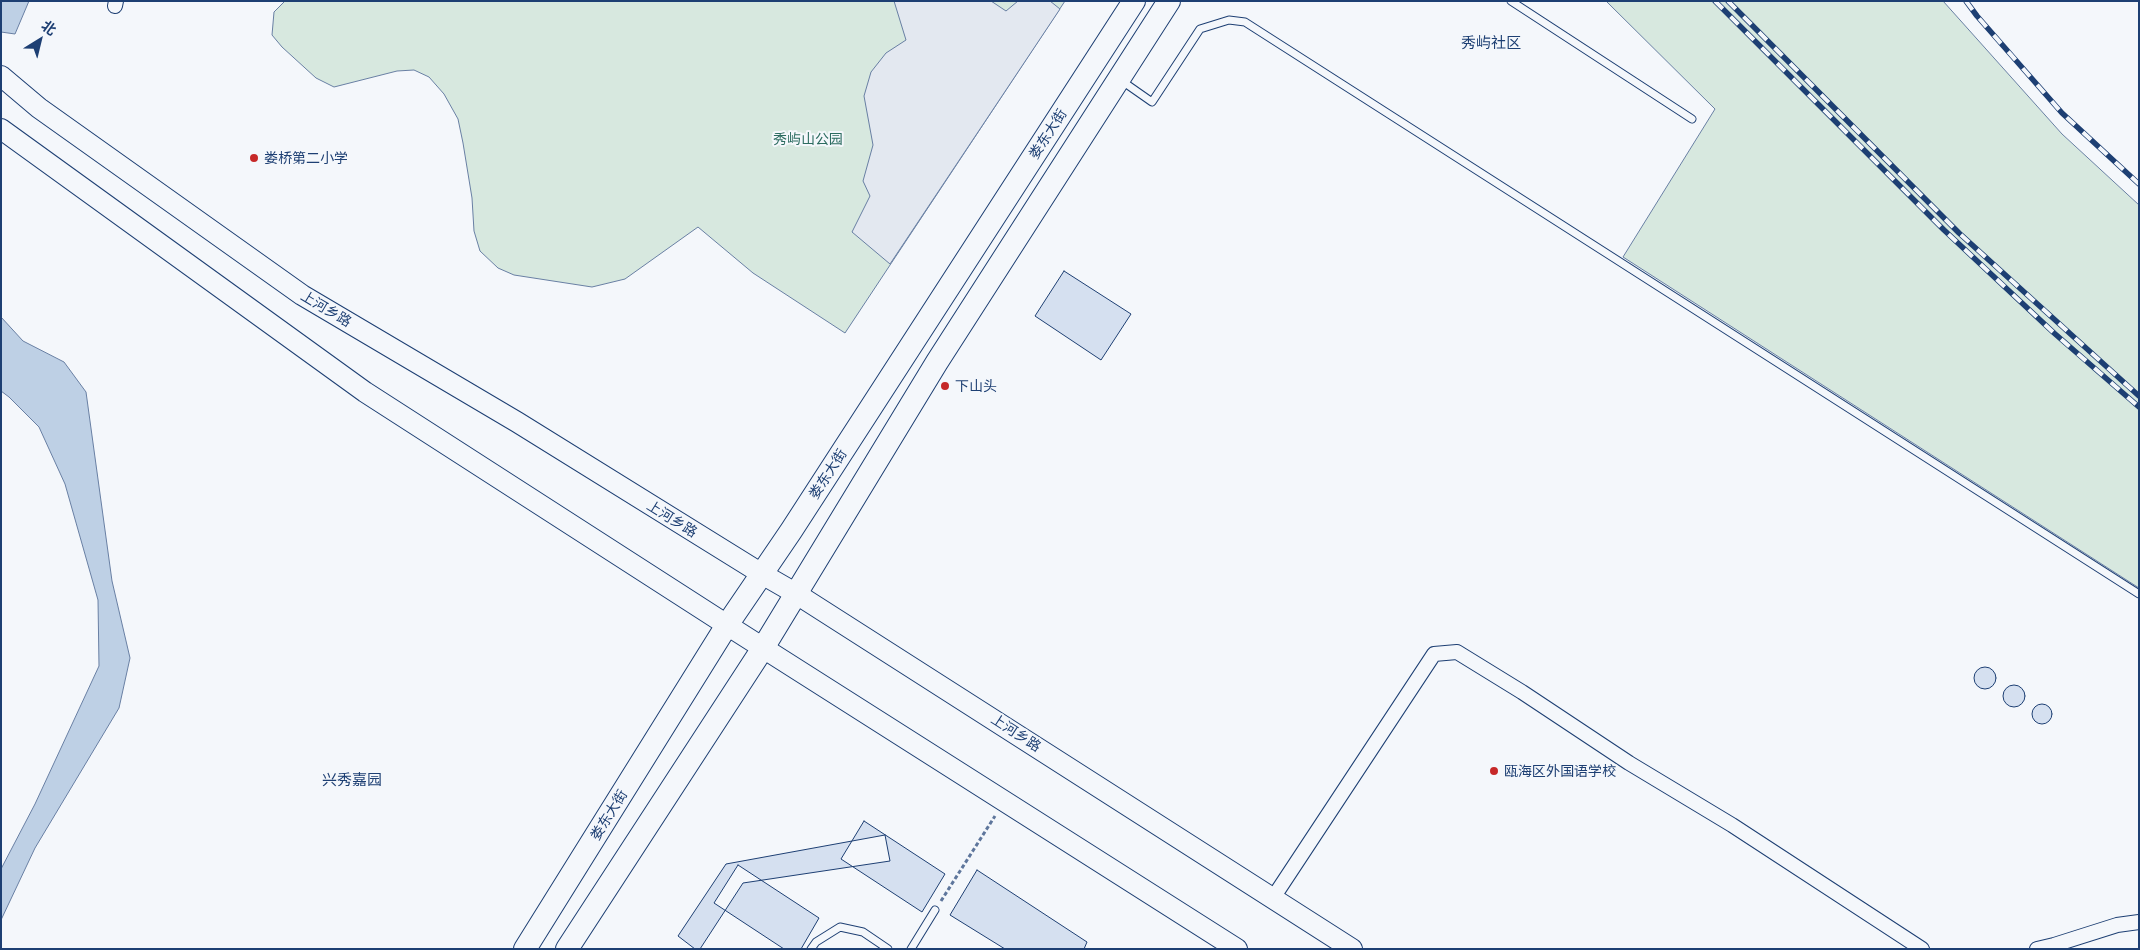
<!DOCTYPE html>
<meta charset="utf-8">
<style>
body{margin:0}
#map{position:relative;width:2140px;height:950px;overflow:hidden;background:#f4f7fb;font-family:Lato,"Noto Sans SC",sans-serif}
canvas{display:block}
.frame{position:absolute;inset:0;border:2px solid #1d3f73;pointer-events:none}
.north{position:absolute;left:15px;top:15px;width:50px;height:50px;-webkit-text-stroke:4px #f4f7fb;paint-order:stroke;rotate:36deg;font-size:14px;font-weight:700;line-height:20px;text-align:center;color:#1d3f73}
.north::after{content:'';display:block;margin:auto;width:18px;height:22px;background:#1d3f73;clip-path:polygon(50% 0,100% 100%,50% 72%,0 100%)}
</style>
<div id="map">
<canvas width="2140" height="950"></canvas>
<div class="frame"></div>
<div class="north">北</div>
</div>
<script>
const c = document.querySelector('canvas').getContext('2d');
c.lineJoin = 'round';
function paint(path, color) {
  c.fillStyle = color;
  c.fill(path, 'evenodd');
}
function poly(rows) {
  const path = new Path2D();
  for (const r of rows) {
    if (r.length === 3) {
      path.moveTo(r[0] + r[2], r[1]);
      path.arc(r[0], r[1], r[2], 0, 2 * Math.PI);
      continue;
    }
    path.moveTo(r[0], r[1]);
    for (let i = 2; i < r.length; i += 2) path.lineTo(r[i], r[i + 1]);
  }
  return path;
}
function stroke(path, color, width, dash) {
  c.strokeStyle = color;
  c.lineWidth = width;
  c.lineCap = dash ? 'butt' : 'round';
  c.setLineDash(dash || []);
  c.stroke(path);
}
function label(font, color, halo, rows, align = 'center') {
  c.font = font + ' Lato,"Noto Sans SC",sans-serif';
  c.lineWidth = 4;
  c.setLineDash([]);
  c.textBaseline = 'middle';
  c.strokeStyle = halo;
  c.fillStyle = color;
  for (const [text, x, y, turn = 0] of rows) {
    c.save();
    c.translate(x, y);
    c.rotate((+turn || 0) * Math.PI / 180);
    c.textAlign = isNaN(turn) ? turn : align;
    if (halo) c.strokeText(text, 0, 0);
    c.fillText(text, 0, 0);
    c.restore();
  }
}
const green = poly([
 [285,1,1065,1,845,333,753,273,698,227,625,279,592,287,514,275,498,268,480,251,474,231,472,198,463,143,458,119,444,94,429,77,414,70,397,71,334,87,316,78,282,47,272,35,274,12,285,1],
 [1606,1,1943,1,2062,134,2139,205,2139,588,1623,257,1715,109,1606,1]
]);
const parking = poly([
 [894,1,991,1,1006,11,1018,1,1050,1,1060,9,890,264,852,232,870,196,863,181,873,145,864,96,871,72,886,53,906,40,894,1]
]);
const water = poly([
 [1,1,29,1,15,34,1,32,1,1],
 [1,317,23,341,64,362,86,392,112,581,130,658,119,708,35,848,1,920,1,869,35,804,99,666,98,600,65,484,39,427,9,397,1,391,1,317]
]);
const building = poly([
 [1064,271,1131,314,1101,360,1035,316,1064,271],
 [1985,678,11],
 [2014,696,11],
 [2042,714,10],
 [864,821,945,874,922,912,841,859,864,821],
 [885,835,890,861,743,883,700,949,695,949,678,936,726,864,885,835],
 [738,865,819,918,801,949,784,949,714,903,738,865],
 [977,870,1087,942,1084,949,1005,949,950,915,977,870]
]);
const path = poly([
 [941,901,995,816]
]);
const service = poly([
 [1511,1,1692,119],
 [1122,81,1152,102,1200,29,1229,20,1245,22,2139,594],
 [811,949,816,942,840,927,863,932,888,949],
 [911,949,935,910]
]);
const minor = poly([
 [115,6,116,1],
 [1273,898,1434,654,1457,652,1522,692,1629,763,1732,825,1922,949],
 [2037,949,2054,945,2117,925,2139,922]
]);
const secondary = poly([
 [1,76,39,108,302,295,517,422,762,574,795,593,1352,949],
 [1,129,365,392,727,625,1237,949]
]);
const primary = poly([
 [525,949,727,625,791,531,1134,1],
 [567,949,763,648,937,362,1169,1]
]);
const rail = poly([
 [1715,1,1944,230,2054,333,2139,407],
 [1728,1,1959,233,2139,396],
 [1966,1,1977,16,2062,113,2139,184]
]);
const markers = [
 [254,158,5,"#c62828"],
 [945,386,5,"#c62828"],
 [1494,771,5,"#c62828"]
];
const streetNames = [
 ["娄东大街",1048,134,-57],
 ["上河乡路",326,309,31],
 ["娄东大街",828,474,-57],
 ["上河乡路",672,519,32],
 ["上河乡路",1016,733,33],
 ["娄东大街",609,815,-58]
];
const parkNames = [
 ["秀屿山公园",808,139]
];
const poiNames = [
 ["娄桥第二小学",264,158],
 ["下山头",955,386],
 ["瓯海区外国语学校",1504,771]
];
const neighbourhoodNames = [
 ["秀屿社区",1491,43],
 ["兴秀嘉园",352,780]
];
paint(green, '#d7e8df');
stroke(green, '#687fa3', 1);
paint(parking, '#e3e8f0');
stroke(parking, '#687fa3', 1);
paint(water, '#bed0e5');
stroke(water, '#687fa3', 1);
paint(building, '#d5e0f0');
stroke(building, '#1d3f73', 1);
stroke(service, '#1d3f73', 9);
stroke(minor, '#1d3f73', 16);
stroke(secondary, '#1d3f73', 22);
stroke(primary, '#1d3f73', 24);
stroke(path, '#5e769c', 3, [4, 2.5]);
stroke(service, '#f4f7fb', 7);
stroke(minor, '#f4f7fb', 14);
stroke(secondary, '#f4f7fb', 20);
stroke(primary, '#f4f7fb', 22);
stroke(rail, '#1d3f73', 5.5);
stroke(rail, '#f4f7fb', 4, [11]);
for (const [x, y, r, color] of markers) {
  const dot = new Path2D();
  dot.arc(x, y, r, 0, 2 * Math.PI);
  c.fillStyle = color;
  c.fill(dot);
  stroke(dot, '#f4f7fb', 2);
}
label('14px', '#1d3f73', '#f4f7fb', streetNames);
label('14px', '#2c6c60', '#f4f7fb', parkNames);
label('14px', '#1d3f73', '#f4f7fb', poiNames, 'left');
label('15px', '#1d3f73', '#f4f7fb', neighbourhoodNames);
</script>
